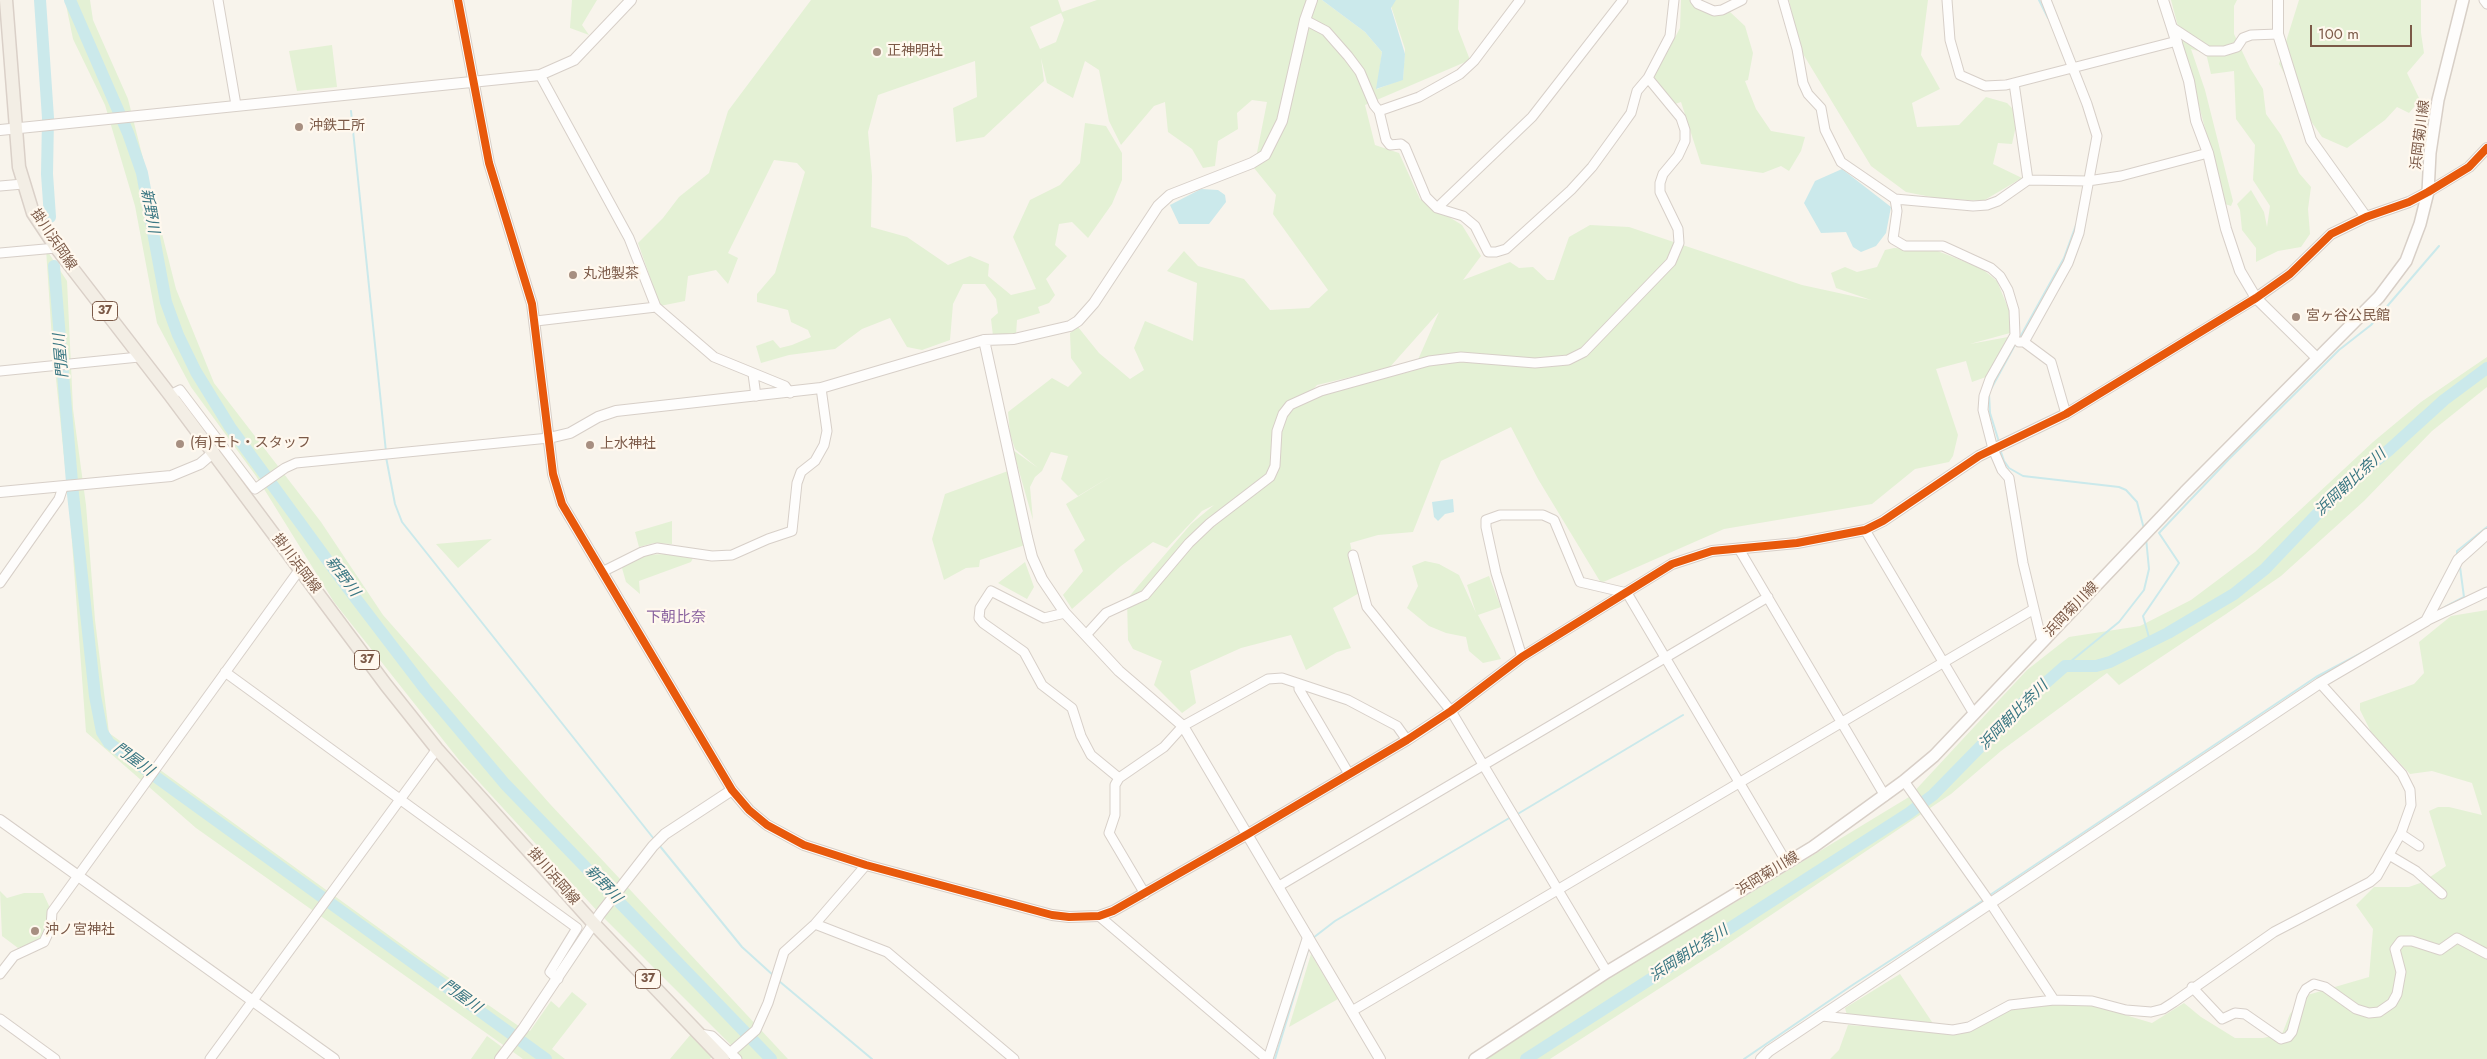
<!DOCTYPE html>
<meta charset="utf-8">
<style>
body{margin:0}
#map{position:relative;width:2487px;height:1059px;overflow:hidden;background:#f8f4ec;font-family:Jost,sans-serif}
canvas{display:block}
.scale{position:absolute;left:2310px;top:25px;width:102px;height:22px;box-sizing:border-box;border:2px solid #7b5947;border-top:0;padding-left:6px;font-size:15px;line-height:18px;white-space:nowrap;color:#7b5947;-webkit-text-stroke:4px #fff8ee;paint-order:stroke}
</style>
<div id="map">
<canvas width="2487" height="1059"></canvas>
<div class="scale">100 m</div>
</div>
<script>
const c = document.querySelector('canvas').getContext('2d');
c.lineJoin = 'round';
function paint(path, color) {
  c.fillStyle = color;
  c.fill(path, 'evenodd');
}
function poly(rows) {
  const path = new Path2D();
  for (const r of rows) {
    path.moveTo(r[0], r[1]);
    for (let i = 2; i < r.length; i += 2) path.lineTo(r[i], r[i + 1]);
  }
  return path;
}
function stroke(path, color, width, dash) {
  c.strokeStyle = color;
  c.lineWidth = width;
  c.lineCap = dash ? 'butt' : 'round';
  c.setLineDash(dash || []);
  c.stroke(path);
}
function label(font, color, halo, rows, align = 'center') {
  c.font = font + ' Jost,"Noto Sans JP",sans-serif';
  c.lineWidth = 4.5;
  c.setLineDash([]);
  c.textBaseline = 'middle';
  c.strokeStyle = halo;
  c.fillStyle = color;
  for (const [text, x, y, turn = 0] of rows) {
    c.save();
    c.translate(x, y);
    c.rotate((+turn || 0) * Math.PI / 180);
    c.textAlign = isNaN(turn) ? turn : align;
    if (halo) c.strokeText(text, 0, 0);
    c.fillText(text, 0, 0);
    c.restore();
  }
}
const green = poly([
 [65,0,90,0,93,20,128,99,176,289,214,383,321,522,383,615,550,804,788,1059,742,1059,732,1046,600,914,459,760,334,602,256,476,191,387,157,323,135,206,105,105,73,39],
 [572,0,597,0,582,25,589,35,570,28],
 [811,0,1058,0,1062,12,1097,0,1322,0,1365,32,1382,52,1377,89,1403,79,1405,49,1390,3,1392,0,1459,0,1458,29,1470,60,1365,105,1375,145,1399,153,1420,199,1462,225,1481,256,1463,280,1510,262,1519,268,1533,267,1547,280,1554,280,1569,237,1590,225,1629,227,1802,285,1871,300,1836,288,1831,273,1845,267,1857,272,1877,267,1885,250,1894,248,1935,250,1981,268,1997,281,2011,315,2010,333,1970,344,2008,337,1986,377,1972,382,1966,361,1936,369,1958,435,1953,456,1949,462,1915,469,1872,504,1724,529,1601,583,1538,479,1511,427,1441,461,1413,532,1378,535,1350,543,1361,592,1333,608,1351,648,1337,652,1306,670,1291,635,1241,648,1190,671,1196,703,1182,713,1154,685,1162,661,1133,649,1128,640,1127,599,1191,524,1214,505,1202,511,1167,548,1153,542,1121,566,1072,609,1063,595,1083,571,1074,550,1085,540,1066,504,1113,475,1078,496,1061,479,1068,456,1051,452,1042,471,1035,477,1030,487,1033,520,1013,450,1038,468,1015,449,1010,434,1008,412,1052,378,1068,387,1082,373,1071,358,1070,333,1078,327,1099,353,1130,379,1144,370,1134,348,1145,321,1193,341,1197,283,1167,271,1184,251,1198,266,1244,279,1270,310,1309,308,1328,290,1273,214,1276,195,1254,168,1267,102,1252,100,1237,113,1238,129,1218,141,1215,166,1203,168,1192,149,1168,132,1165,102,1154,106,1121,145,1109,121,1099,70,1085,61,1073,98,1047,83,1041,58,1044,81,984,137,956,142,953,108,977,97,975,61,878,95,868,132,872,176,871,227,907,237,948,265,970,256,989,264,988,276,1011,295,1036,289,1013,237,1030,200,1060,185,1080,163,1085,123,1106,126,1122,153,1122,180,1112,204,1088,238,1072,222,1059,224,1055,245,1067,256,1046,279,1055,295,1049,303,1038,307,1040,313,1017,320,1016,335,993,336,991,319,998,313,996,299,985,284,963,284,953,304,950,340,922,350,907,347,890,318,862,329,835,349,789,355,761,363,756,346,773,340,780,348,792,345,811,337,808,330,791,322,788,310,757,302,757,294,775,273,805,172,797,163,774,160,728,253,738,258,728,284,716,270,688,276,685,301,660,306,638,243,663,218,679,197,709,173,728,111],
 [1061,13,1064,20,1056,42,1040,49,1030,27],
 [1439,312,1413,371,1308,395,1317,385,1389,368],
 [1681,0,1692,0,1708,14,1729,11,1745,26,1753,53,1748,80,1745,81,1756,109,1771,131,1805,137,1801,151,1789,171,1781,166,1763,173,1701,164,1681,102,1675,104,1654,77,1680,28],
 [1789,0,1928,0,1921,55,1940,89,1912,103,1917,127,1959,125,1986,97,2007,103,2013,109,2016,126,2012,144,1998,143,1993,164,2022,178,1983,201,1936,198,1906,192,1871,166,1800,49],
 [2171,0,2237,0,2234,6,2234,34,2250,68,2263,89,2266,114,2281,135,2299,173,2311,187,2308,209,2310,234,2301,247,2278,251,2256,262,2256,248,2242,230,2240,210,2237,204,2251,190,2264,212,2267,227,2270,206,2253,180,2255,145,2236,119,2234,71,2211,74,2206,53,2191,49,2205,90,2233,201,2231,206,2225,204],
 [2299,0,2421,0,2421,33,2424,53,2407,73,2420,100,2409,113,2397,107,2385,120,2347,148,2322,137,2306,114,2279,64],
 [332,45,337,87,297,91,289,51],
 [46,249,67,281,73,409,86,505,95,620,109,733,419,957,523,1029,530,1031,551,1001,559,1008,572,992,587,1004,552,1049,565,1059,523,1059,196,828,86,732,70,515,52,340],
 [2487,357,2487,387,2432,431,2364,501,2281,576,2226,614,2119,685,2107,673,2001,751,1951,794,1722,948,1550,1059,1485,1059,1598,982,1706,920,1909,797,2027,670,2069,637,2140,626,2191,600,2255,552,2373,442,2421,402],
 [1008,471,1025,545,980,560,979,567,966,568,944,580,932,539,945,494],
 [672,521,672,544,654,543,639,547,635,532],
 [492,539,458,568,436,544],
 [665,554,693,558,691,562,639,581,640,594,626,582,622,568,631,561,643,555],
 [1425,561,1439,564,1459,575,1476,613,1467,585,1489,576,1501,607,1478,615,1501,659,1483,663,1469,651,1466,637,1446,633,1429,626,1407,608,1418,586,1412,566],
 [1025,562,1034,587,1027,599,998,583],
 [2487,610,2487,1059,1830,1059,1839,1050,1848,1025,1960,1033,2013,1005,2092,1005,2152,1023,2184,1003,2201,1017,2235,1038,2263,1038,2282,1034,2290,1014,2304,996,2369,977,2373,929,2356,905,2374,887,2409,887,2423,882,2446,866,2429,811,2438,807,2449,807,2482,815,2472,783,2432,771,2410,774,2371,732,2360,710,2360,703,2414,684,2424,673,2419,642,2451,616],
 [0,891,7,898,24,893,43,893,50,908,42,940,18,948,2,936],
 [1311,954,1338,999,1289,1027],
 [1900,974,1936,1028,1848,1019,1845,1008],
 [691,1034,712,1057,710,1059,670,1059],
 [487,1036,502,1047,494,1059,471,1059]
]);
const water = poly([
 [1322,0,1396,0,1391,8,1405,54,1403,80,1376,89,1382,52,1365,32],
 [1842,169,1891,207,1886,233,1876,246,1861,252,1853,247,1846,232,1821,233,1804,203,1815,181],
 [1201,189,1218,190,1225,195,1226,202,1209,224,1179,224,1170,205],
 [1453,499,1454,512,1445,514,1438,521,1434,517,1432,502]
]);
const stream = poly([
 [2039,0,2048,18],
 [351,111,386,452],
 [2019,339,2064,258,2076,225],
 [1991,389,2016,343],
 [1989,394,1990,413,1999,442],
 [2000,449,2004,461,2009,468,2023,476,2119,487,2126,490,2137,502,2144,529],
 [386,457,395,504,402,522,654,839],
 [2457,555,2457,551,2487,527],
 [2445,607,2464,597,2460,567],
 [2150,641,2143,616,2179,563,2159,533,2229,459,2339,350,2371,325,2439,246],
 [2065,666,2119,622,2144,590,2149,569,2146,538],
 [1516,815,1683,715],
 [659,845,742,947,774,976],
 [1990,895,2316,677,2369,649],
 [1313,938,1335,921,1511,817],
 [779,981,872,1059],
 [1275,1059,1309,947],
 [1744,1059,1851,986,1982,901]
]);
const river = poly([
 [40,0,48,118,47,174,50,217],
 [70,0,128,133,142,173,166,302,178,335,196,372,230,427,344,583,425,689,505,784,771,1059],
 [54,266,73,494,95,696,102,732,109,743,546,1059],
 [1526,1059,1909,813,1933,795,2024,702,2065,666,2096,666,2110,662,2168,633,2234,594,2265,569,2341,489,2389,450,2444,400,2487,368]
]);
const minor = poly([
 [218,0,236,105],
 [1695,0,1698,4,1714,11,1722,10,1742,0],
 [1783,0,1797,49,1803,83,1808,94,1821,108,1825,130,1841,162,1895,199,1973,206,1987,205,1998,201,2028,180,2088,181,2121,176,2208,153],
 [1947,0,1950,40,1960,75,1985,86,2006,85,2177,41],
 [2484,0,2487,4],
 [1305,20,1326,31,1348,56,1360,72,1374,105,1379,111,1386,140,1390,145,1401,144,1405,147,1426,197,1437,208,1463,216,1475,226,1488,252,1496,252,1506,249,1571,190,1592,167,1621,127,1631,113,1637,91,1648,78,1670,36,1674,0],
 [2173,28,2208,51,2224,51,2237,47,2243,38,2251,35,2278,34],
 [540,75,629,238,656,307,714,357,785,386,790,393],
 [2014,83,2028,180],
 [1379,111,1419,97,1460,74,1474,61,1520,0],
 [0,186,23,184],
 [1895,199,1897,211,1893,239,1905,246,1943,246,1954,251,1991,268,2000,276,2008,290,2014,310,2015,335,1990,379,1984,396,1983,410,1993,449,2002,470,2009,478,2023,563,2042,642],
 [1437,208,1532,117,1623,0],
 [0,253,56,248],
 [536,321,656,307],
 [2019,342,2024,342,2051,362,2066,414],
 [2024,342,2068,263,2079,233,2097,136,2087,104,2046,0],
 [0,371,139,357],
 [753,374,756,396],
 [170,395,180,390,255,489,285,468,296,463,549,438],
 [1865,530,1974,714],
 [1739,549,1885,796],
 [1353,555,1367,607,1451,711,1607,972],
 [604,571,642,552,657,548,712,556,732,555,768,539,792,531,797,483,801,472,815,461,824,445,827,431,821,388],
 [0,583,59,499,63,487],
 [1065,613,1044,618,991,591,980,608,979,618,983,623,1024,652,1042,685,1072,708,1081,736,1091,755,1119,778],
 [2426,621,2487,592],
 [1086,635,1106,613,1145,595,1189,543,1210,523,1270,477,1275,466,1277,431,1283,414,1290,405,1321,391,1429,361,1461,357,1535,363,1568,360,1584,352,1671,262,1679,243,1678,229,1660,192,1660,183,1663,174,1678,156,1685,141,1685,130,1681,118,1648,78],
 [1522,657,1496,573,1486,527,1486,520,1500,515,1543,515,1554,520,1580,582,1627,593,1787,863],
 [225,672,577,928,550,972,558,979],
 [1299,684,1299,689,1349,774],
 [1904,781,1991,904,2054,1000],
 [2401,834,2419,846],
 [2389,855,2416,871,2442,894],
 [1279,886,1768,597],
 [1145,894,1109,833,1115,815,1115,785,1119,778,1164,747,1183,726,1268,679,1282,678,1348,700,1397,726,1407,740],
 [1099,916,1267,1059],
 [815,924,887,952,1014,1059],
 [0,974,14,956,44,942,51,927,52,912,300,569],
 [2192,987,2222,1019,2235,1013,2245,1014,2281,1039,2288,1037,2292,1032,2302,996,2306,989,2314,984,2325,987,2356,1009,2369,1013,2379,1012,2392,1003,2397,994,2401,972,2395,949,2401,941,2412,941,2440,950,2457,938,2487,954],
 [1352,1011,2034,609],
 [1822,1016,1953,1030,1969,1027,2010,1005,2054,1000,2092,1001,2126,1010,2151,1012,2163,1009,2174,1002,2274,932,2370,882,2377,876,2401,833,2411,805,2410,790,2402,774,2320,683],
 [0,1019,55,1059],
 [700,1034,712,1036,737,1059],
 [731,1052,756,1030,768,1003,784,952,815,924,866,865],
 [210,1059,437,749],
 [1268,1059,1308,936]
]);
const tertiary = poly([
 [458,0,489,163,532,304,553,474,562,504,732,790,749,810,767,825,804,845,866,865,1052,915,1069,917,1099,916,1113,911,1248,834,1407,740,1451,711,1522,657,1672,564,1712,551,1797,543,1865,530,1883,521,1979,456,2066,414,2256,298,2290,274,2331,234,2366,217,2409,202,2428,192,2469,167,2487,148],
 [2163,0,2189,81,2196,121,2208,153,2226,229,2240,271,2256,298,2318,359],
 [2278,0,2278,34,2311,140,2366,217],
 [0,130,540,75,574,60,631,0],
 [984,340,1027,537,1032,557,1042,579,1065,613,1119,671,1183,726,1380,1059],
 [549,438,570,433,598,417,616,411,821,388,984,340,1014,339,1070,326,1078,321,1094,303,1158,206,1170,195,1252,163,1265,155,1282,121,1305,20,1312,0],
 [0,492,171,476,200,464,214,452],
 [0,820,334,1059],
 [500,1059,523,1029,600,914,653,846,665,834,732,790],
 [1761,1059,1769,1051,2320,683,2426,621,2458,560,2487,534]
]);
const secondary = poly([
 [1475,1059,1607,972,1813,847,1904,781,1934,756,2185,492,2379,297,2406,261,2420,224,2428,192,2430,153,2438,100,2463,0]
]);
const primary = poly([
 [6,0,19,167,33,213,55,246,170,395,386,685,437,749,594,924,723,1059]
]);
const cycleway = poly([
 [458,0,489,163,532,304,553,474,562,504,732,790,749,810,767,825,804,845,866,865,1052,915,1069,917,1099,916,1113,911,1248,834,1407,740,1451,711,1522,657,1672,564,1712,551,1797,543,1865,530,1883,521,1979,456,2066,414,2256,298,2290,274,2331,234,2366,217,2409,202,2428,192,2469,167,2487,148]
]);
const markers = [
 [877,52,5,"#a78f81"],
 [299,127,5,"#a78f81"],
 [573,275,5,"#a78f81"],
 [2296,317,5,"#a78f81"],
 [180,444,5,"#a78f81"],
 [590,445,5,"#a78f81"],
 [35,931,5,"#a78f81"]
];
const shields = [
 [105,311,25],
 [367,660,25],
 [648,979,25]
];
const shieldNames = [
 ["37",105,311],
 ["37",367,660],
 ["37",648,979]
];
const poiNames = [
 ["正神明社",887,52],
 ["沖鉄工所",309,127],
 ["丸池製茶",583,275],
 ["宮ヶ谷公民館",2306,317],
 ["(有)モト・スタッフ",190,444],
 ["上水神社",600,445],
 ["沖ノ宮神社",45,931]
];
const streetNames = [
 ["浜岡菊川線",2421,135,-83],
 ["掛川浜岡線",53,240,56],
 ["掛川浜岡線",296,564,53],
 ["浜岡菊川線",2072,610,-46],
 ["浜岡菊川線",1768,874,-31],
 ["掛川浜岡線",553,877,49]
];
const waterNames = [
 ["新野川",149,211,80],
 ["門屋川",62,356,-95],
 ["浜岡朝比奈川",2351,483,-43],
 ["新野川",342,577,53],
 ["浜岡朝比奈川",2014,716,-45],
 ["門屋川",133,760,36],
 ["新野川",603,885,46],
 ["浜岡朝比奈川",1689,954,-33],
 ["門屋川",461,997,36]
];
const neighbourhoodNames = [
 ["下朝比奈",676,618]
];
paint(green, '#e4f1d5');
paint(water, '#cbe9eb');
stroke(stream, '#cbe9eb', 2);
stroke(river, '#cbe9eb', 12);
stroke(minor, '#d7cfc8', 11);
stroke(tertiary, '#d7cfc8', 12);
stroke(secondary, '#d8cfc7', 14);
stroke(primary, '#dad0c8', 15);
stroke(minor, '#fefdfc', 9);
stroke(tertiary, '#fefdfc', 10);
stroke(secondary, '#fefdfc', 11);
stroke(primary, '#f3eee5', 12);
stroke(cycleway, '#e8590c', 8);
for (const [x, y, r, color] of markers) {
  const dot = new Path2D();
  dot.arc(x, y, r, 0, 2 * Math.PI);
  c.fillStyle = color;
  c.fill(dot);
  stroke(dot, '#fff8ee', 2);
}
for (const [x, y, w] of shields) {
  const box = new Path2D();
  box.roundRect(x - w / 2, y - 9.5, w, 19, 4);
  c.fillStyle = '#fff8ee';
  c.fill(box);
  stroke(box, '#7b5947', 1);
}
label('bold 12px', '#7b5947', null, shieldNames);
label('14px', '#7b5947', '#fff8ee', poiNames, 'left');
label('14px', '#7b5947', '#fff8ee', streetNames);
label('italic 15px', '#397682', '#fff8ee', waterNames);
label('15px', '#8a639f', '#fff8ee', neighbourhoodNames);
</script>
